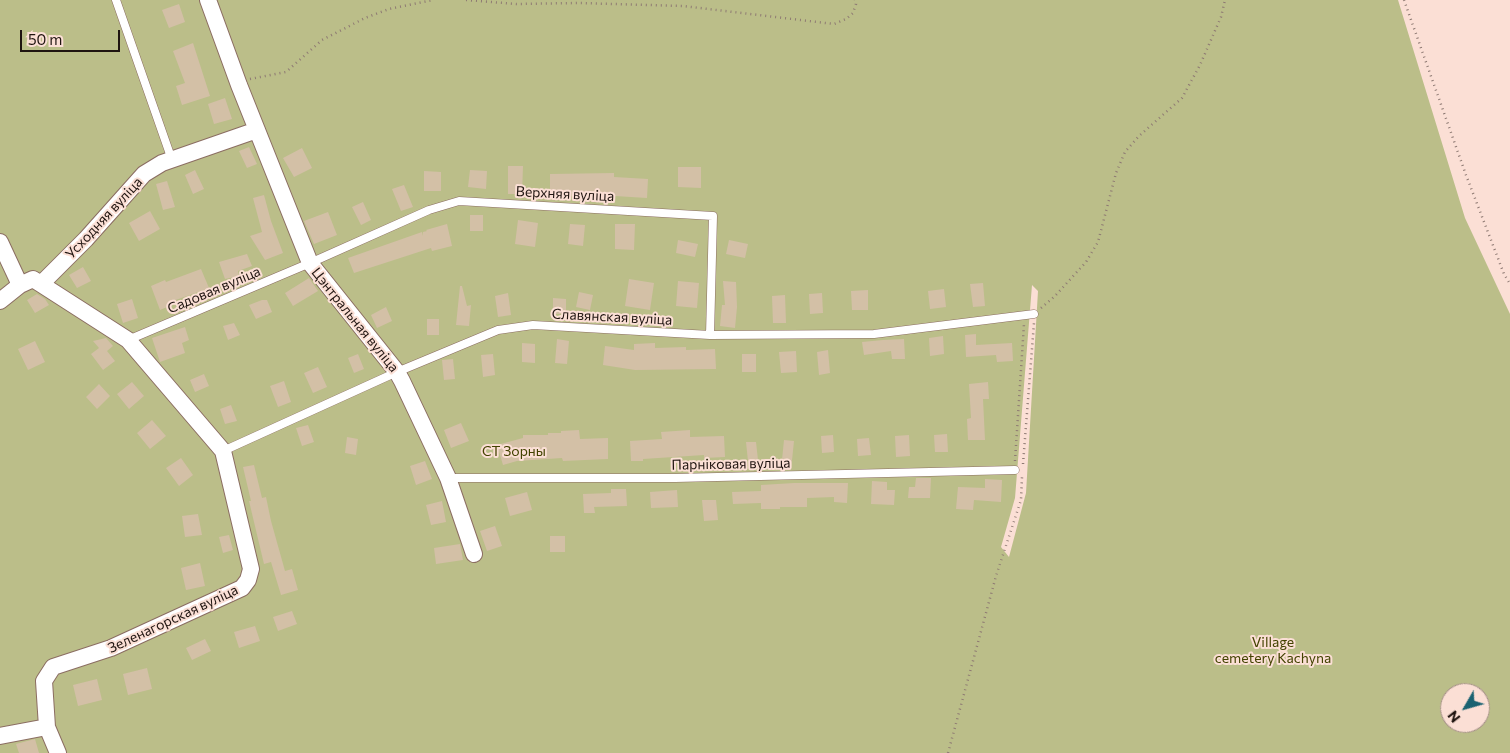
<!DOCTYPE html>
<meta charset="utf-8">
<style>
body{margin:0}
#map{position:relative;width:1510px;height:753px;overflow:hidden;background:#fbdfd5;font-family:Commissioner,sans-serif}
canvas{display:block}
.north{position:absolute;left:1440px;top:683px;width:50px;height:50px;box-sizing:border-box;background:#fbdfd5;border:1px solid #a38e86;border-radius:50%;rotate:232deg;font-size:14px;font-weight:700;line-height:20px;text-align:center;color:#1f1410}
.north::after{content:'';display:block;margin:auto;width:18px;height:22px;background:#1a6271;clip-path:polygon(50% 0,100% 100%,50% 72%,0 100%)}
.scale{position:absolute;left:20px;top:30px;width:100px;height:22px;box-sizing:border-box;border:2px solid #1f1410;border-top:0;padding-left:6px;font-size:15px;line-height:18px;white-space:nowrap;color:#1f1410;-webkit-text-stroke:4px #fbdfd5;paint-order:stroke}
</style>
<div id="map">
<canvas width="1510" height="753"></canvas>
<div class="north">N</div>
<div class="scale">50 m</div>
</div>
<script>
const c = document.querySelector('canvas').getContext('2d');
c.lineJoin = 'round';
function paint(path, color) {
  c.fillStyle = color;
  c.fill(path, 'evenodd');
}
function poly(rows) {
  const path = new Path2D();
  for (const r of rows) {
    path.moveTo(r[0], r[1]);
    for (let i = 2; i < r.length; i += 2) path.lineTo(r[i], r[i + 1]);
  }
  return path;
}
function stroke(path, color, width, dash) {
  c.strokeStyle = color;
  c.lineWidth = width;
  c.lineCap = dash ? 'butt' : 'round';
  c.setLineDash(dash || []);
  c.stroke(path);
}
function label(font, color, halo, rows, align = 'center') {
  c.font = font + ' Commissioner,sans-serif';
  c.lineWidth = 4;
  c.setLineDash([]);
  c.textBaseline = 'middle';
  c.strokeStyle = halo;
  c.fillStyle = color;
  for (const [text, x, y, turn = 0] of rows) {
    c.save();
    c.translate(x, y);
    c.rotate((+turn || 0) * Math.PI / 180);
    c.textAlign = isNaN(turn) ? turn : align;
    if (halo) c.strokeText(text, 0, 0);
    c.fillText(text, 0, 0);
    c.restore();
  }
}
const green = poly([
 [0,0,1398,0,1465,218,1510,314,1510,753,0,753],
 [1032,285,1038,291,1026,493,1009,557,1001,547,1015,498],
 [1450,693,1480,693,1480,723,1450,723]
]);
const building = poly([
 [179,4,185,22,169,28,162,10],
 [193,43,210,96,182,105,176,86,185,83,173,51],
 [225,98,232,119,214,124,208,104],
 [249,147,257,164,247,168,239,151],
 [302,148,312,168,294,177,283,158],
 [508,166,523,166,522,194,508,194],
 [678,167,701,167,701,188,678,187],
 [195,170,204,189,193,194,185,175],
 [470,170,487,171,486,189,468,187],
 [424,171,441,172,441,191,424,191],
 [614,173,614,177,648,179,647,198,615,196,615,198,589,199,588,196,550,197,550,174],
 [167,181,175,207,163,210,156,184],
 [404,185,413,207,401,211,392,189],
 [264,195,271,221,283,253,265,260,250,236,262,232,253,198],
 [363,202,371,220,361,225,352,207],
 [150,211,160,229,139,241,129,223],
 [328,212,337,235,314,244,304,221],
 [470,215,483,215,483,231,470,231],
 [518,220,538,223,535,247,515,244],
 [447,224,452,246,432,251,431,248,354,273,348,258,422,232,423,236,423,232,427,231,426,230],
 [570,224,585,225,583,246,568,244],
 [615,224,635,224,634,250,615,249],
 [678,240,698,244,695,257,676,253],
 [729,240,748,244,745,258,726,254],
 [247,254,252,266,238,271,239,276,225,279,219,262],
 [83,267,91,281,77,288,69,275],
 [201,269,209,288,173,301,174,304,160,310,151,286,165,280,166,282],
 [309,278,318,291,293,306,285,293],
 [629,279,654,283,650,310,625,306],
 [678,281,699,283,697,308,676,306],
 [723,281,736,282,737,307,735,328,720,326,722,305,725,305],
 [983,283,985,306,973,307,970,284],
 [460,286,462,286,467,306,471,305,469,326,456,325],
 [944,289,946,307,930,309,928,291],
 [868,290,868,310,852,310,851,291],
 [579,292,593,295,590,310,576,307],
 [508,293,511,315,498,317,495,296],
 [822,293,823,313,810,314,809,294],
 [37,294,45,299,49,305,35,313,27,300],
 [785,295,786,323,773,323,772,296],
 [553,298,566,299,566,314,553,314],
 [132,299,138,318,123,323,117,304],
 [262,300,267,300,272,312,256,319,249,305],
 [386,307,392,321,377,328,371,315],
 [427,319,439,319,439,335,427,335],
 [234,323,240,335,228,340,223,326],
 [185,327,189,340,182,343,185,353,160,362,152,338],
 [976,334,976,345,1012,343,1013,361,997,362,996,355,966,357,965,335],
 [943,336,944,354,930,356,929,338],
 [106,338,113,346,107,351,115,361,103,370,91,354,99,348,93,341],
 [557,339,569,341,567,364,555,363],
 [904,339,905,359,892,359,891,351,864,355,862,342,883,340],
 [35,341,45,362,28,370,18,349],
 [522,343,535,344,535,363,522,362],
 [655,343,655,348,686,347,686,350,715,349,716,369,635,370,603,365,605,346,634,350,634,344],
 [828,350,830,373,819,375,817,352],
 [796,351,797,372,781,373,779,352],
 [358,354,364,369,354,373,348,358],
 [493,354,495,375,483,377,481,355],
 [742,354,756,354,756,372,742,372],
 [453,359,455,379,444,380,442,360],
 [318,367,327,387,313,393,304,373],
 [204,374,209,386,195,392,190,380],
 [284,381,291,402,278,407,270,386],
 [132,382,144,396,129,409,117,394],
 [988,382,989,399,983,399,985,440,968,440,967,419,971,418,969,384],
 [99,384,110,396,97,409,86,397],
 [231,405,237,421,225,424,220,409],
 [152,420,166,436,150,449,137,433],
 [461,423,469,441,451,448,444,430],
 [308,425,314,442,302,446,296,428],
 [579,430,580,439,608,438,608,459,563,461,562,458,517,461,503,465,497,445,523,438,523,435,548,435,548,433,561,433,561,431],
 [690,430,690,437,724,436,725,457,704,458,704,455,643,459,643,461,631,461,630,441,662,439,661,432],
 [947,434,948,452,935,452,934,435],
 [833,435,834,452,822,453,821,436],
 [909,435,910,456,896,457,895,436],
 [347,437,358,439,356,455,345,453],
 [869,438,871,455,858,456,857,439],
 [784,440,794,441,791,470,781,470],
 [746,442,756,442,758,460,748,461],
 [181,458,193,475,179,486,166,468],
 [425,461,432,479,416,485,410,466],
 [254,465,262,498,266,497,271,521,285,571,292,569,298,590,281,595,271,562,264,564,249,501,251,501,243,467],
 [916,478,931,478,930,498,908,498,909,487,915,487],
 [985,479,1002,480,1001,502,974,500,973,510,956,509,958,487,985,488],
 [872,481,887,482,887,490,895,490,894,505,871,504],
 [794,483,848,483,847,503,834,502,834,497,807,498,807,507,780,507,780,509,761,509,761,503,733,504,732,492,761,491,761,485],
 [611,489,626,489,627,506,594,507,595,513,584,513,583,494,611,493],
 [677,490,678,507,651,508,650,492],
 [527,492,532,510,510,516,505,498],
 [702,500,716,500,718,520,704,521],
 [442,501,446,522,431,525,426,505],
 [198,514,202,535,185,537,182,516],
 [495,526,502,546,487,551,480,531],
 [229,535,233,550,223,553,219,537],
 [550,536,565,536,565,552,550,552],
 [460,544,463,560,436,564,434,548],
 [200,563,205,586,186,590,181,568],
 [292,611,297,624,278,631,273,617],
 [255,626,260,641,239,648,234,632],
 [205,639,211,651,192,660,186,648],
 [147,668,152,689,128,695,123,674],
 [97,679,102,700,78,706,73,685],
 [35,739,39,753,19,753,16,744]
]);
const path = poly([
 [466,0,516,4,579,3,683,6,834,24,846,19,853,13,856,4,855,0],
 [1404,0,1466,175,1504,274,1510,284],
 [250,79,286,72,322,40,365,18,389,9,433,0],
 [1041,308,1055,296,1086,262,1098,242,1116,173,1125,152,1139,136,1182,98,1200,65,1221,17,1225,0],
 [1015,461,1024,324],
 [1023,464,1034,323],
 [948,753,996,576,1021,500,1022,477]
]);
const lane = poly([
 [116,0,172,160],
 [128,340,310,263,429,210,459,201,713,216,710,335],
 [223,451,397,372,498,330,533,325,710,335,874,334,1034,314],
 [448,478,675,478,1015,470]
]);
const street = poly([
 [208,0,239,85,310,263,397,372,402,381,448,478,474,554],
 [0,242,20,285],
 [41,284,86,239,144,174,162,163,257,130],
 [0,301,20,285,33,279,128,340,223,451,251,569,248,580,242,588,111,648,53,667,44,681,47,727,58,753],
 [0,736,47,727]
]);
const streetNames = [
 ["Верхняя вуліца",565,194,3],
 ["Усходняя вуліца",104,218,-47],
 ["Садовая вуліца",214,290,-23],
 ["Славянская вуліца",612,317,3],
 ["Цэнтральная вуліца",355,320,51],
 ["Парніковая вуліца",731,464,-1],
 ["Зеленагорская вуліца",173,619,-25]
];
const parkNames = [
 ["СТ Зорны",514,451],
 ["Village",1273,642],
 ["cemetery Kachyna",1273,658]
];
paint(green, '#bbbe89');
paint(building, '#d3c0a6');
stroke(lane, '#8b6d62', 9);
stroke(street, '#8b6d62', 18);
stroke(path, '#8e7a73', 2.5, [1, 4]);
stroke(lane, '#fff', 8);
stroke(street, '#fff', 16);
label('14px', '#1f1410', '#fbdfd5', streetNames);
label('14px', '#424200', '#fbdfd5', parkNames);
</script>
